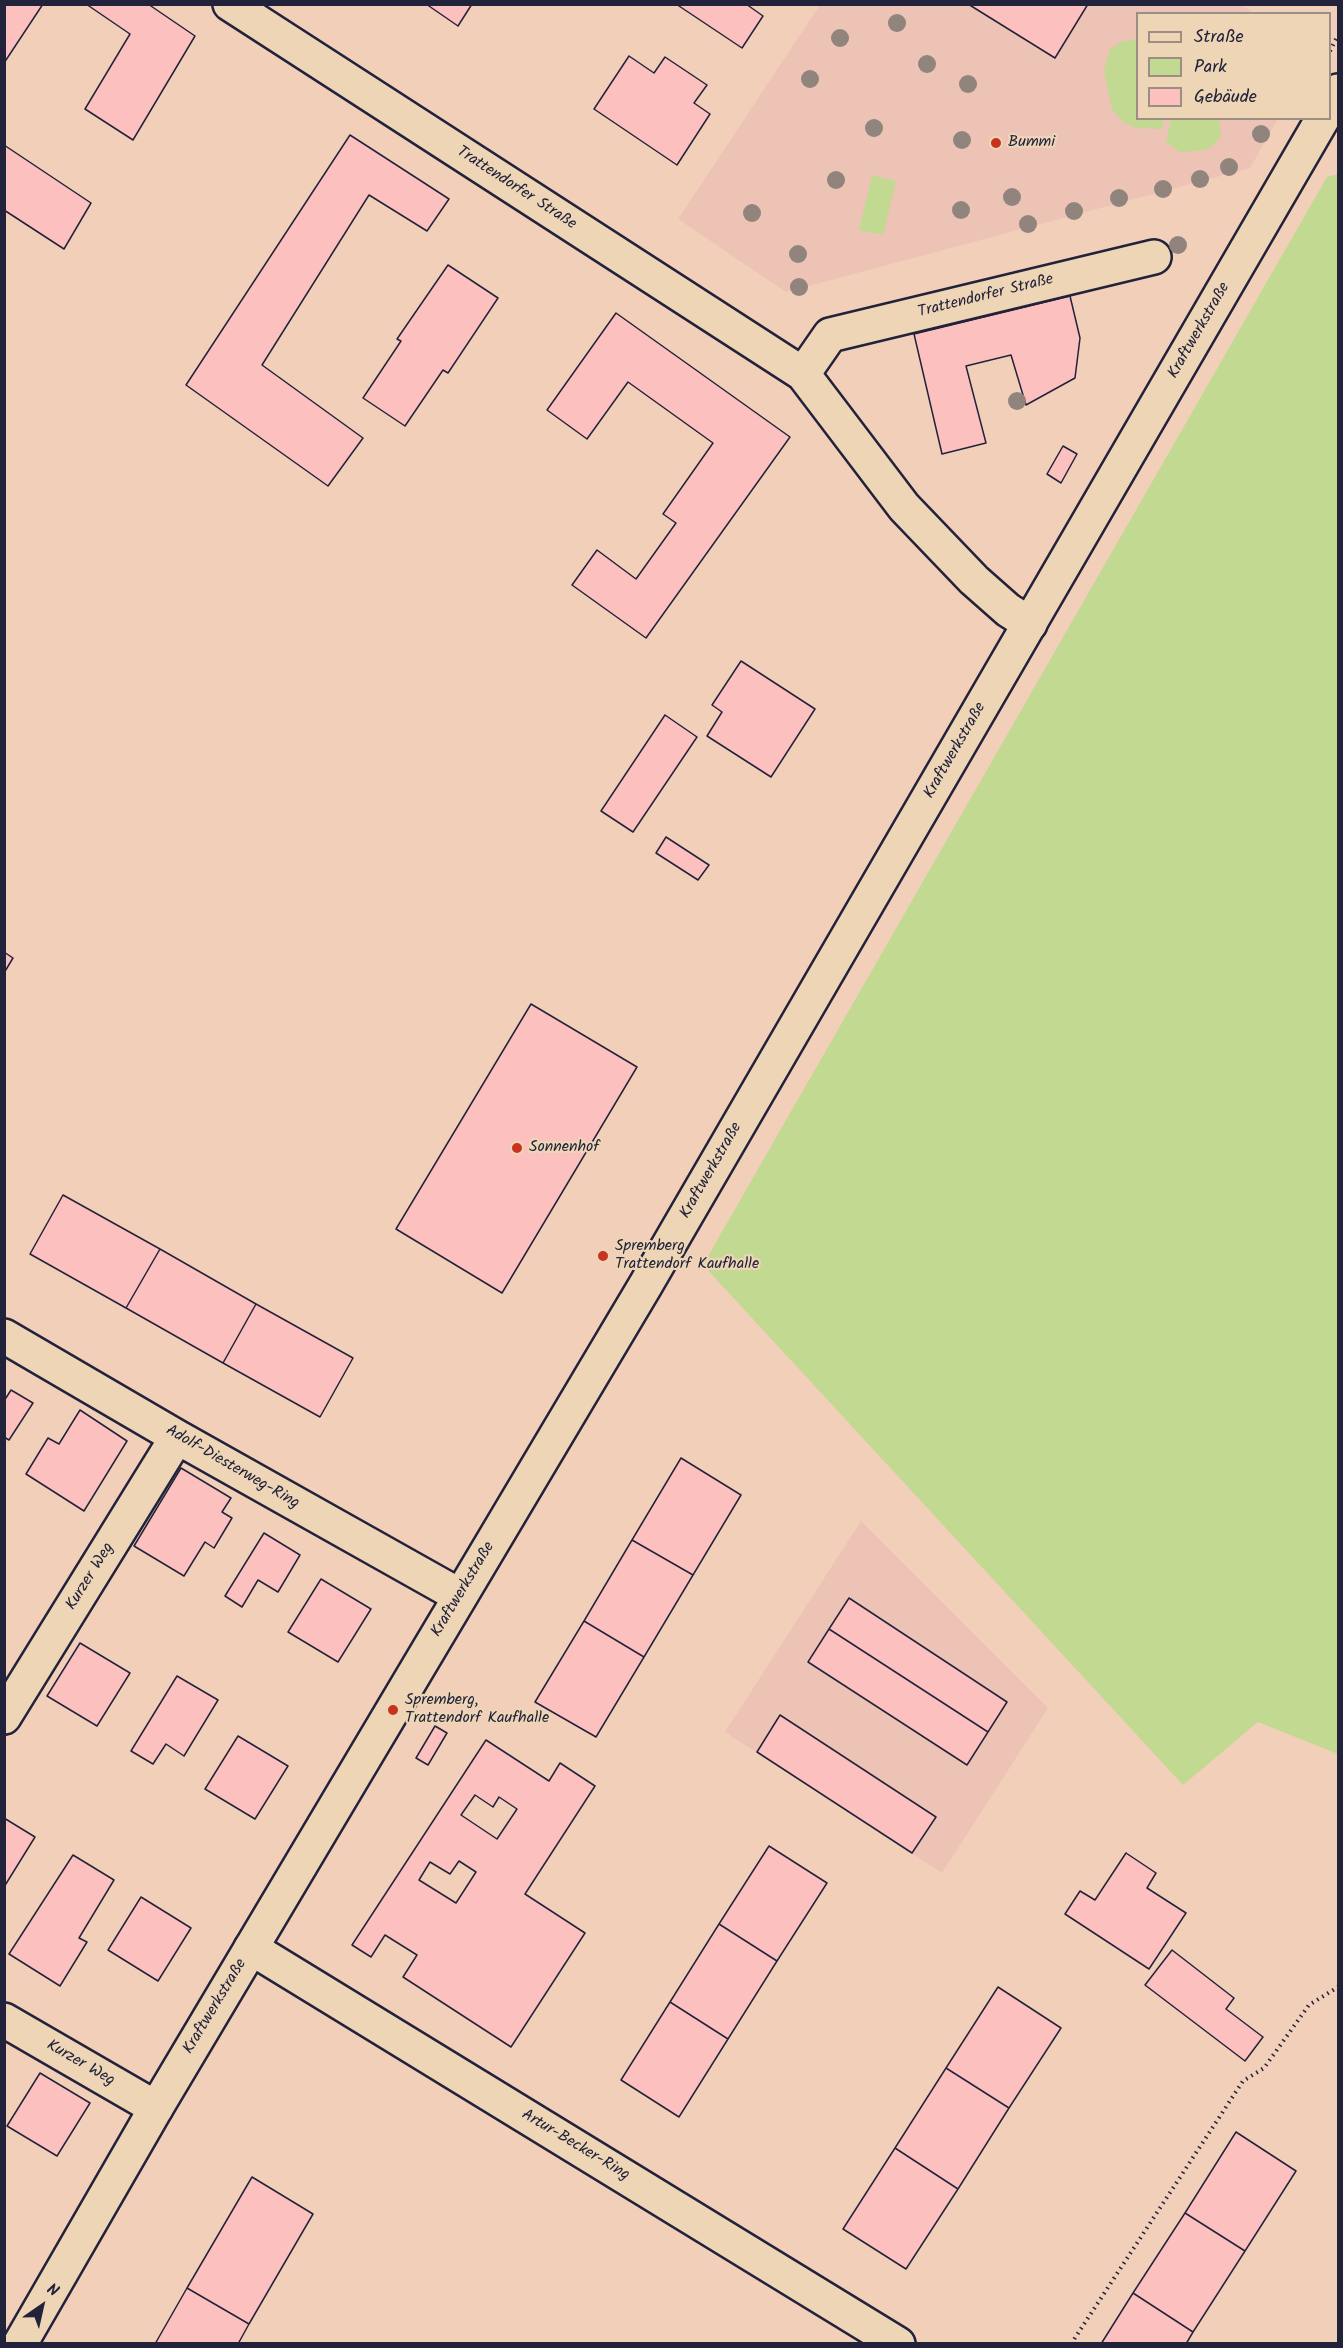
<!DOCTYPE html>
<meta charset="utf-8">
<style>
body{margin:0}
#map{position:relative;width:1343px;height:2348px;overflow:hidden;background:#f2cfb8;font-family:Kalam,sans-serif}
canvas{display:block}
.frame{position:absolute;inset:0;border:6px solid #22223b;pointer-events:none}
.legend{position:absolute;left:1136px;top:12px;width:195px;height:108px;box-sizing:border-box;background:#edd5b6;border:2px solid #9c8d85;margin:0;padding:8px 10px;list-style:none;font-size:18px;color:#22223b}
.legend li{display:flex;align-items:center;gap:12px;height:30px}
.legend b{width:30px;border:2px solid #9c8d85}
.north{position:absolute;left:12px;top:2276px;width:60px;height:60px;-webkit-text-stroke:4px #edd5b6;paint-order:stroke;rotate:34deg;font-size:16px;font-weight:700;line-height:24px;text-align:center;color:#22223b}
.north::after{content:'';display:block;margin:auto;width:21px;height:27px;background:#22223b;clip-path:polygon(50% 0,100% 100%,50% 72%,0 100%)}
</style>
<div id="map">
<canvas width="1343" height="2348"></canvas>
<div class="frame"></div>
<ul class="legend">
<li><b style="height:8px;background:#edd5b6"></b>Straße</li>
<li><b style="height:16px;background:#c1d990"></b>Park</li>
<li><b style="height:16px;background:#fcc0be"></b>Gebäude</li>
</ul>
<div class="north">N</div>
</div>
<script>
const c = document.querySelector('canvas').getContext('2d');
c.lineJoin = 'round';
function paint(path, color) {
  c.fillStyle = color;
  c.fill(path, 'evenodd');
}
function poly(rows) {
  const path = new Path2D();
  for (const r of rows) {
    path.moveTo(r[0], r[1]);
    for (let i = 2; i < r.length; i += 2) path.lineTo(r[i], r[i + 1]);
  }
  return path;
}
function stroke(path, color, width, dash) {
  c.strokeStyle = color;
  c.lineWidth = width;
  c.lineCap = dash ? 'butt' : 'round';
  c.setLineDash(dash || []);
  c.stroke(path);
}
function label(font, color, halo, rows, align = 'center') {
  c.font = font + ' Kalam,sans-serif';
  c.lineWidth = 4.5;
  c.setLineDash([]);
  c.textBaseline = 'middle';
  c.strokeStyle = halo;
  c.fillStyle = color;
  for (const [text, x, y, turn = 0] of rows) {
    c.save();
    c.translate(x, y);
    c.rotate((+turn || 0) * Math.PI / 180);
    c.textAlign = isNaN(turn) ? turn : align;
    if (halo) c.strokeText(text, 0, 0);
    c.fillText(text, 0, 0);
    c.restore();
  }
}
const built = poly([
 [1239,4,1254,13,1138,14,1138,118,1278,119,1250,168,786,292,678,219,820,5],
 [861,1521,1048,1708,942,1873,725,1732]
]);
const green = poly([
 [1134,40,1138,41,1138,118,1164,119,1162,129,1137,128,1124,123,1112,110,1104,70,1110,49,1123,41],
 [1219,118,1221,135,1214,145,1205,150,1180,152,1166,142,1171,119],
 [1338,174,1338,1754,1258,1722,1183,1785,703,1265,1327,177],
 [872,175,896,181,883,235,859,230]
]);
const building = poly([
 [4,4,43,4,4,63,4,4],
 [86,4,148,4,195,36,133,140,85,109,130,34,86,4],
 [426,4,472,4,458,26,426,4],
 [676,4,746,4,763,16,742,48,676,4],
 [968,4,1088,4,1055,58,968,4],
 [629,56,654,73,665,57,707,85,694,103,710,114,677,165,594,109,629,56],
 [350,135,449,199,427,231,369,195,262,365,363,438,328,486,186,385,350,135],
 [4,145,91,203,64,249,4,210,4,145],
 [448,265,498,298,448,373,443,370,405,426,363,398,401,341,397,339,448,265],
 [1070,296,1080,338,1075,378,1026,405,1011,355,966,366,986,443,942,454,914,334,1070,296],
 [616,313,790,437,646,638,572,585,597,550,636,579,676,523,663,514,713,443,628,382,587,439,547,410,616,313],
 [1063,446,1077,454,1061,483,1047,474,1063,446],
 [741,661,815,709,771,777,707,736,722,712,712,705,741,661],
 [665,715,697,737,633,832,601,811,665,715],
 [666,837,709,865,698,880,656,853,666,837],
 [4,952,13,958,4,973,4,952],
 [531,1004,637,1067,502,1293,396,1229,531,1004],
 [63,1195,160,1249,126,1308,30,1254,63,1195],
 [160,1249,256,1304,223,1363,126,1308,160,1249],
 [256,1304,353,1358,320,1417,223,1363,256,1304],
 [11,1390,33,1403,9,1440,4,1437,4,1401,11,1390],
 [80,1410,127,1441,84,1511,26,1474,48,1438,59,1444,80,1410],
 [681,1458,741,1495,693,1575,632,1540,681,1458],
 [181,1468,231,1498,222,1512,232,1518,214,1548,205,1542,184,1576,134,1546,181,1468],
 [264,1533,300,1555,278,1592,258,1580,242,1607,225,1596,264,1533],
 [632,1540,693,1575,644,1657,584,1621,632,1540],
 [321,1579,371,1609,338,1662,288,1632,321,1579],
 [849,1598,1007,1702,988,1732,829,1629,849,1598],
 [584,1621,644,1657,596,1737,535,1702,584,1621],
 [829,1629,988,1732,967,1765,808,1662,829,1629],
 [80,1643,130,1673,97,1726,47,1696,80,1643],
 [177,1676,218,1700,184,1756,166,1744,153,1764,131,1751,177,1676],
 [780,1715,936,1817,912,1853,757,1752,780,1715],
 [435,1726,447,1733,428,1765,416,1758,435,1726],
 [238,1736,288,1766,255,1819,205,1789,238,1736],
 [486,1740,549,1781,560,1763,595,1786,525,1894,585,1933,511,2047,403,1977,417,1955,385,1935,371,1957,352,1945,486,1740],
 [475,1795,493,1807,499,1797,517,1809,497,1839,461,1815,475,1795],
 [459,1861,476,1872,456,1903,419,1880,430,1862,450,1874,459,1861],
 [4,1818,35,1837,4,1887,4,1818],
 [769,1846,827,1883,777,1961,719,1924,769,1846],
 [1126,1853,1156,1873,1147,1888,1186,1913,1149,1969,1065,1914,1080,1891,1095,1900,1126,1853],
 [73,1855,114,1880,79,1938,87,1942,60,1986,9,1954,73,1855],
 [141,1897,191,1928,158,1981,108,1950,141,1897],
 [719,1924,777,1961,728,2039,670,2002,719,1924],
 [1172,1950,1234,1998,1226,2009,1263,2037,1245,2061,1145,1985,1172,1950],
 [998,1987,1061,2028,1009,2108,946,2068,998,1987],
 [670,2002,728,2039,679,2117,621,2080,670,2002],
 [946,2068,1009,2108,958,2189,895,2148,946,2068],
 [40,2073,90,2103,57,2156,7,2126,40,2073],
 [1236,2132,1296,2171,1245,2251,1185,2213,1236,2132],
 [895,2148,958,2189,906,2269,843,2229,895,2148],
 [252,2177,313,2214,249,2324,187,2288,252,2177],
 [1185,2213,1245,2251,1193,2332,1133,2293,1185,2213],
 [187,2288,249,2324,238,2344,155,2344,187,2288],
 [1133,2293,1193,2332,1186,2344,1101,2344,1133,2293]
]);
const path = poly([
 [1330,51,1338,35],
 [1071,2344,1243,2081,1264,2068,1309,2005,1338,1987]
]);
const minor = poly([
 [230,4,803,374,904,507,974,580,1008,610,1030,624],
 [803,374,830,335,1154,257],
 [4,1336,177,1437,460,1596],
 [4,1717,177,1437],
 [251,1948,898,2344],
 [4,2020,156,2108]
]);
const secondary = poly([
 [1330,107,1338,91],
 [20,2344,156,2108,645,1286,1323,118]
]);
const trees = [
 [897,23],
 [840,38],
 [927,64],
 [810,79],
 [968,84],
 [874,128],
 [1261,134],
 [962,140],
 [1229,167],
 [1200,179],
 [836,180],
 [1163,189],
 [1012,197],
 [1119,198],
 [961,210],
 [1074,211],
 [752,213],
 [1028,224],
 [1178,245],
 [798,254],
 [799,287],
 [1017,401]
];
const markers = [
 [996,143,6,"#c8321e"],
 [517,1148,6,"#c8321e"],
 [603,1256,6,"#c8321e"],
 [393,1710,6,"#c8321e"]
];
const poiNames = [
 ["Bummi",1008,143],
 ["Sonnenhof",529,1148],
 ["Spremberg",615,1247],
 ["Trattendorf Kaufhalle",615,1265],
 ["Spremberg,",405,1701],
 ["Trattendorf Kaufhalle",405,1719]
];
const streetNames = [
 ["Trattendorfer Straße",516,189,33],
 ["Trattendorfer Straße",986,297,-14],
 ["Kraftwerkstraße",1200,331,-60],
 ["Kraftwerkstraße",956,751,-60],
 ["Kraftwerkstraße",712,1171,-60],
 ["Adolf-Diesterweg-Ring",232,1468,30],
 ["Kurzer Weg",91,1577,-58],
 ["Kraftwerkstraße",464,1590,-59],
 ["Kraftwerkstraße",216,2007,-59],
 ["Kurzer Weg",80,2064,30],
 ["Artur-Becker-Ring",575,2146,31]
];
paint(built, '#edc3b5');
paint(green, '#c1d990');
paint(building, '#fcc0be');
stroke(building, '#22223b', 1.5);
stroke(minor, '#22223b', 38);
stroke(secondary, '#22223b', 38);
stroke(path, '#22223b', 4, [1.5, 4.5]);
stroke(minor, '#edd5b6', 33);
stroke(secondary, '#edd5b6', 33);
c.fillStyle = '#91847d';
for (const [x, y] of trees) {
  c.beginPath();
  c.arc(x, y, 9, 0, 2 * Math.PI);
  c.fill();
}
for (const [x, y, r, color] of markers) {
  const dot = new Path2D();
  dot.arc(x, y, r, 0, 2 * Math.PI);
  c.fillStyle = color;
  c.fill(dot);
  stroke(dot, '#edd5b6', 2);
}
label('16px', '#22223b', '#edd5b6', poiNames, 'left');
label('16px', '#22223b', '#edd5b6', streetNames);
</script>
